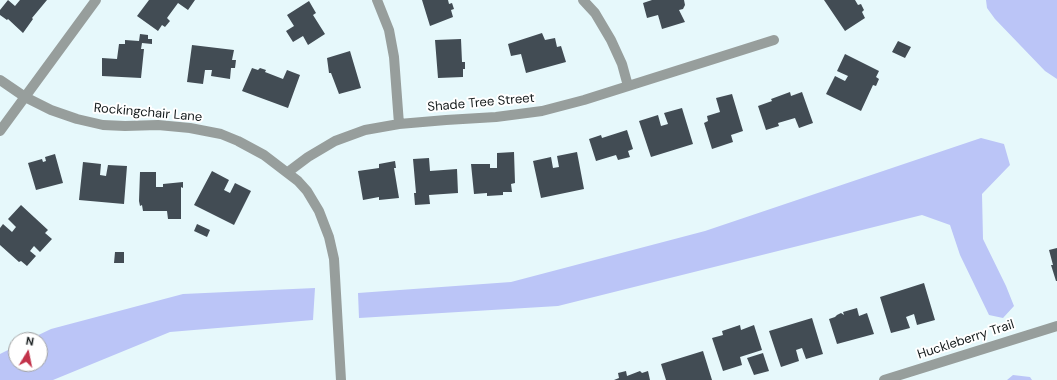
<!DOCTYPE html>
<style>
body{margin:0}
#map{position:relative;width:1057px;height:380px;overflow:hidden;background:#e6f8fb;font-family:"DM Sans",sans-serif}
canvas{display:block}
.north{position:absolute;left:8px;top:332px;width:40px;height:40px;box-sizing:border-box;background:#fff;border:1px solid #a1a3a4;border-radius:50%;rotate:10deg;font-size:11px;font-weight:700;line-height:16px;text-align:center;color:#141a1b}
.north::after{content:'';display:block;margin:auto;width:14px;height:18px;background:#c2324a;clip-path:polygon(50% 0,100% 100%,50% 72%,0 100%)}
</style>
<div id="map">
<canvas width="1057" height="380"></canvas>
<div class="north">N</div>
</div>
<script>
const c = document.querySelector('canvas').getContext('2d');
c.lineJoin = 'round';
function paint(path, color) {
  c.fillStyle = color;
  c.fill(path, 'evenodd');
}
function poly(rows) {
  const path = new Path2D();
  for (const r of rows) {
    path.moveTo(r[0], r[1]);
    for (let i = 2; i < r.length; i += 2) path.lineTo(r[i], r[i + 1]);
  }
  return path;
}
function stroke(path, color, width, dash) {
  c.strokeStyle = color;
  c.lineWidth = width;
  c.lineCap = dash ? 'butt' : 'round';
  c.setLineDash(dash || []);
  c.stroke(path);
}
function label(font, color, halo, rows, align = 'center') {
  c.font = font + ' "DM Sans",sans-serif';
  c.lineWidth = 4;
  c.setLineDash([]);
  c.textBaseline = 'middle';
  c.strokeStyle = halo;
  c.fillStyle = color;
  for (const [text, x, y, turn = 0] of rows) {
    c.save();
    c.translate(x, y);
    c.rotate((+turn || 0) * Math.PI / 180);
    c.textAlign = isNaN(turn) ? turn : align;
    if (halo) c.strokeText(text, 0, 0);
    c.fillText(text, 0, 0);
    c.restore();
  }
}
const water = poly([
 [986,0,1057,0,1057,79,1045,71,995,19,987,8],
 [981,138,1004,144,1010,165,982,194,983,239,1006,286,1014,306,1003,318,989,315,960,255,950,225,922,215,558,306,359,318,358,293,511,282,705,231],
 [315,288,313,320,170,332,53,380,0,380,0,354,16,346,16,364,40,364,40,340,28,340,51,329,183,294],
 [1013,375,1030,377,1032,380,1007,380]
]);
const building = poly([
 [8,0,15,6,20,0,47,0,32,18,33,19,23,33,8,19,7,20,0,15,0,10],
 [149,0,195,0,188,10,178,3,167,18,170,21,165,27,162,25,158,31,137,16],
 [422,0,448,0,449,4,452,3,454,9,451,10,453,17,430,26],
 [652,0,684,0,685,5,683,9,679,10,685,22,662,29,658,15,647,18,643,3],
 [824,0,855,0,858,5,861,4,864,10,862,12,865,18,845,31],
 [309,1,316,13,313,15,325,34,308,45,303,36,293,42,286,31,294,26,287,15],
 [542,33,545,40,555,38,557,47,561,46,566,62,526,73,521,54,511,56,508,44],
 [140,34,148,35,148,39,152,39,152,44,142,43,141,49,144,49,141,78,102,76,102,58,117,59,119,44,125,44,125,40,139,41],
 [461,39,462,62,465,62,465,69,463,69,463,77,438,78,435,40],
 [898,41,911,47,905,58,892,52],
 [192,45,234,50,232,60,236,60,235,68,231,68,230,79,211,76,212,70,205,70,203,84,187,82],
 [350,51,361,88,339,94,331,73,329,73,327,58],
 [845,54,879,71,876,77,879,79,876,86,873,85,861,111,826,94,835,76,845,81,848,76,837,71],
 [252,68,258,70,260,68,266,70,265,72,283,79,287,70,300,75,288,108,242,91],
 [790,92,791,96,802,92,813,123,799,128,795,118,778,123,779,126,766,130,758,106,772,101,771,99],
 [732,94,743,131,731,135,733,142,712,149,704,123,708,121,707,116,720,112,716,98],
 [682,108,693,144,651,157,639,121,658,115,661,126,668,124,664,113],
 [627,130,633,149,628,151,630,157,618,160,616,155,596,161,589,139,601,135,602,138],
 [514,152,515,183,511,184,512,192,503,192,503,195,487,196,487,193,474,194,471,164,490,164,490,168,497,168,497,153],
 [577,152,584,189,541,198,533,161,551,157,553,168,559,167,557,156],
 [55,154,63,183,36,190,28,163,42,159,43,162,46,161,45,157],
 [429,158,430,171,457,169,458,193,429,195,430,204,415,205,414,193,416,193,413,159],
 [395,161,396,168,394,168,399,198,379,200,379,197,363,200,358,171,379,168,379,164],
 [83,162,101,164,100,175,106,176,108,165,127,166,124,204,79,200],
 [212,171,229,180,224,190,230,193,235,183,251,191,234,225,194,205],
 [140,172,156,172,156,187,163,187,163,184,183,182,183,188,181,187,181,219,168,219,167,211,143,211,142,205,140,206,139,201],
 [21,205,48,230,45,233,52,239,40,252,34,246,30,251,36,256,27,266,21,261,19,262,0,245,0,228,3,224,12,232,16,227,8,219],
 [197,224,210,230,207,237,194,231],
 [1057,248,1057,281,1056,281,1051,265,1053,265,1049,250],
 [115,252,124,252,124,263,114,263],
 [924,283,935,320,917,325,914,314,906,317,910,328,891,333,880,297],
 [857,308,859,316,867,313,874,334,837,344,829,319,835,317,837,315,841,313,844,315,843,312],
 [812,318,823,354,806,359,802,348,796,350,799,361,781,367,769,331],
 [740,325,741,330,754,325,762,350,740,357,742,365,723,371,712,338,723,335,722,331],
 [703,351,712,380,666,380,661,364],
 [763,353,769,371,754,375,747,358],
 [626,371,627,376,640,371,642,373,648,371,650,380,614,380,619,378,618,373]
]);
const street = poly([
 [377,0,389,30,394,57,399,124],
 [583,0,595,13,611,40,622,64,628,86],
 [0,80,25,97,51,110,77,119,103,125,125,126,158,125,190,128,221,134,238,141,264,155,298,181,307,191,319,211,329,237,334,259,341,380],
 [0,131,96,0],
 [288,172,308,157,335,141,365,130,399,124,446,120,496,117,542,111,584,100,774,40],
 [884,380,1057,326]
]);
const streetNames = [
 ["Shade Tree Street",481,103,-5],
 ["Rockingchair Lane",148,113,5],
 ["Huckleberry Trail",966,340,-18]
];
paint(water, '#bbc5f7');
paint(building, '#424c54');
stroke(street, '#979e9c', 10);
label('13px', '#141a1b', '#fff', streetNames);
</script>
